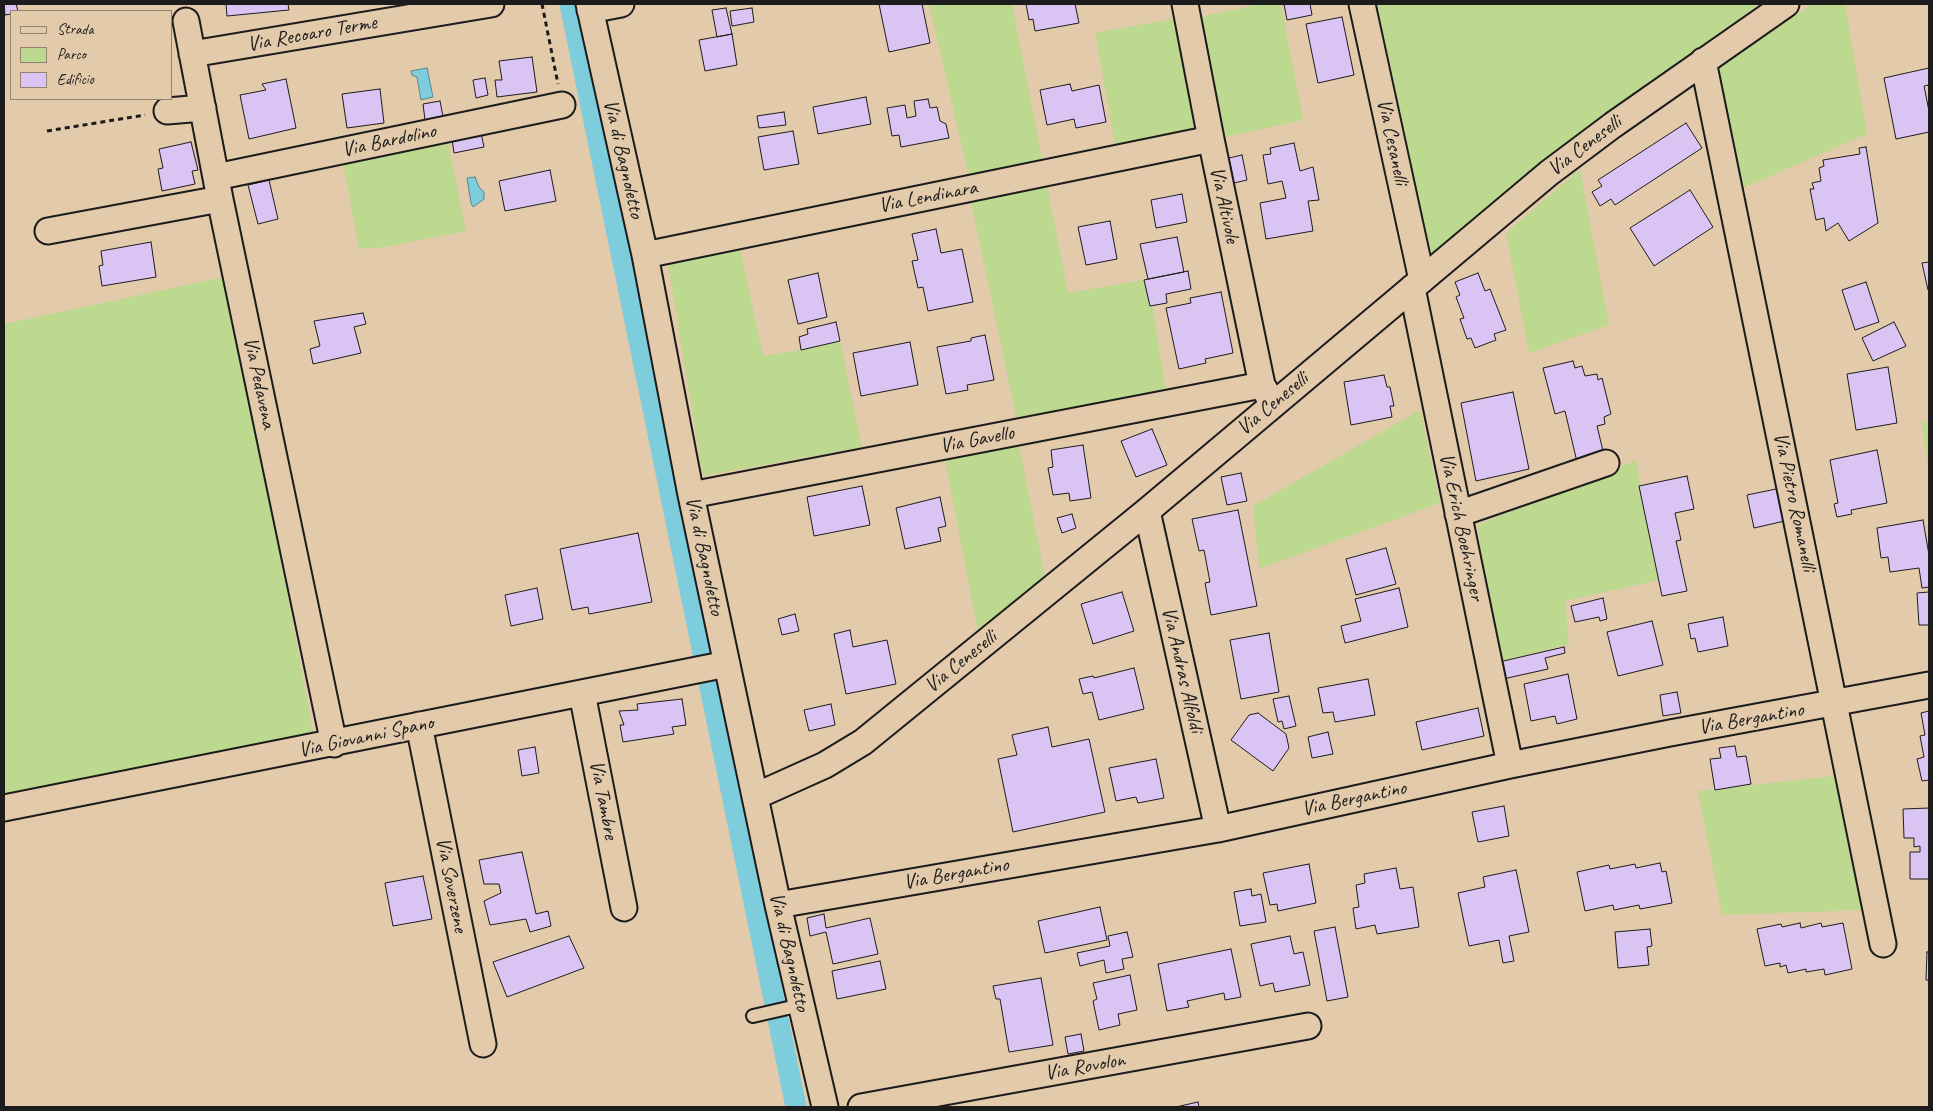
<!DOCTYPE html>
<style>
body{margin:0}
#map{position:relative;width:1933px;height:1111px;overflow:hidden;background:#e2caab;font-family:Caveat,sans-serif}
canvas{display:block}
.frame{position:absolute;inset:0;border:5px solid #1c1c1c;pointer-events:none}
.legend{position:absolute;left:10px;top:10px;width:162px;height:90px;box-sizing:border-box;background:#e2caab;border:1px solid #938472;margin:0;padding:6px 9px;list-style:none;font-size:15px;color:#1c1c1c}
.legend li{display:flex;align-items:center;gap:10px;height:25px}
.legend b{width:25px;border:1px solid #938472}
</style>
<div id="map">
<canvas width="1933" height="1111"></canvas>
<div class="frame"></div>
<ul class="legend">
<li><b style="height:6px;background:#e2caab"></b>Strada</li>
<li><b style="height:14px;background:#bdd88f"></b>Parco</li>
<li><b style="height:14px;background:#dac4f4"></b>Edificio</li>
</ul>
</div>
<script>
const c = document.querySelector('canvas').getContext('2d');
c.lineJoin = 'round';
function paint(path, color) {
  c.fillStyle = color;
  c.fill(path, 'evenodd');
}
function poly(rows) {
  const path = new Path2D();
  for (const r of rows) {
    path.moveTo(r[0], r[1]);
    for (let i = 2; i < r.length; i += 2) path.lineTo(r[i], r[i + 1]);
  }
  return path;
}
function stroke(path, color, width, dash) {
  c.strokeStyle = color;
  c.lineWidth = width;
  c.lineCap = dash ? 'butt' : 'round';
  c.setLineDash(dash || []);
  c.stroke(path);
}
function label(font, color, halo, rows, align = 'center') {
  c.font = font + ' Caveat,sans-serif';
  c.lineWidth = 4;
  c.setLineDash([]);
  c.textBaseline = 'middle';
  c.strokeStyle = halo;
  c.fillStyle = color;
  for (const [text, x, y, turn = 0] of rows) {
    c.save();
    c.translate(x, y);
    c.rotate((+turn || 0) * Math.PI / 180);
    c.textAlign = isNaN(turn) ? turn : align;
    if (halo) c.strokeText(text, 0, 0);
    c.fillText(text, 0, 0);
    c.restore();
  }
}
const green = poly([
 [929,4,1012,4,1068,293,1148,279,1166,391,1017,421,971,202,968,173],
 [1261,4,1281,4,1303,120,1221,138,1199,17],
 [1376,4,1759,4,1430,260],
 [1812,4,1845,4,1867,134,1743,188,1718,68],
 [1177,18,1200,127,1115,144,1095,33],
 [447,137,466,231,386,247,359,249,342,157],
 [1580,169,1609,325,1529,353,1506,233],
 [740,248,763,356,801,350,840,341,862,447,703,476,668,265],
 [229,276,313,732,4,798,4,324],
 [1420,410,1440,503,1259,569,1253,506],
 [1929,421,1929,478,1922,422],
 [1018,439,1045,578,978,632,945,460],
 [1636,460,1659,580,1565,601,1569,644,1499,662,1477,525],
 [1834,776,1862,910,1722,915,1698,791]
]);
const water = poly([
 [427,68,433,97,421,100,417,77,412,75,411,71,427,68],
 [475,177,479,187,484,192,484,199,473,207,471,203,467,178,475,177]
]);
const canal = poly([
 [570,4,796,1107]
]);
const building = poly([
 [4,4,16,4,18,11,11,11,11,14,5,15,4,4],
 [226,4,288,4,289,10,227,16,226,4],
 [879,4,922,4,930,43,889,52,879,4],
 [1026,4,1075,4,1079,23,1035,31,1033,19,1029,20,1026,4],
 [1284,4,1310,4,1312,15,1287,20,1284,4],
 [726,8,732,34,717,37,712,10,726,8],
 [752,8,754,22,732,26,730,11,752,8],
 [1342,17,1354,75,1318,83,1306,24,1342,17],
 [732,34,737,65,705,71,699,40,732,34],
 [532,57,537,92,497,97,495,80,502,80,499,61,532,57],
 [1929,68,1929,85,1924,86,1929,111,1929,132,1896,139,1884,78,1929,68],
 [485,78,488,95,476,98,473,80,485,78],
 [286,79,296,128,249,139,240,95,266,90,262,84,286,79],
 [1070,84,1072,91,1099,85,1106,122,1076,128,1074,119,1047,125,1040,90,1070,84],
 [380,89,384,123,347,128,342,94,380,89],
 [866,97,871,124,818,134,813,107,866,97],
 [928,99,930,108,937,107,940,121,946,124,949,138,901,147,899,135,892,136,887,108,905,105,907,118,916,116,914,101,928,99],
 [440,101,443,117,425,120,423,104,440,101],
 [784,112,786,125,759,128,757,116,784,112],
 [1686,123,1702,148,1615,205,1611,199,1600,206,1592,192,1602,186,1598,180,1686,123],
 [793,131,799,164,764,170,758,137,793,131],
 [481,133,484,147,454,153,452,139,481,133],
 [191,142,198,170,192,171,195,184,162,191,158,169,163,168,159,149,191,142],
 [1294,143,1300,171,1313,167,1319,200,1308,201,1313,231,1266,239,1260,203,1286,198,1282,181,1268,184,1263,155,1271,154,1270,148,1294,143],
 [1866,147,1878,223,1849,241,1838,223,1826,231,1824,218,1816,220,1810,189,1814,189,1812,183,1821,181,1819,168,1824,166,1823,160,1860,154,1859,148,1866,147],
 [1242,155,1247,180,1234,183,1229,158,1242,155],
 [550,170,556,201,505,211,499,181,550,170],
 [269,180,278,219,258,224,248,185,269,180],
 [1690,190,1713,227,1654,266,1630,228,1690,190],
 [1182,194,1187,222,1156,228,1151,200,1182,194],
 [1110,221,1117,259,1086,265,1078,227,1110,221],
 [936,229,941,253,962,249,973,302,928,311,923,287,918,288,912,261,918,260,912,234,936,229],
 [1177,237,1184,272,1148,279,1140,244,1177,237],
 [151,242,156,277,102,286,99,266,103,265,101,251,151,242],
 [1929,262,1929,290,1928,290,1922,263,1929,262],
 [1188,271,1191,289,1166,294,1167,303,1150,306,1144,280,1188,271],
 [818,273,827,317,798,324,788,280,818,273],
 [1478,273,1485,291,1490,289,1506,330,1494,334,1496,340,1475,348,1471,338,1467,339,1460,319,1464,318,1456,297,1460,295,1455,282,1478,273],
 [1866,282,1879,322,1855,330,1842,290,1866,282],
 [1221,292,1233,353,1205,359,1206,363,1179,369,1166,308,1191,303,1190,298,1221,292],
 [363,313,366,324,354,327,361,353,313,364,310,349,320,346,314,321,363,313],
 [836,322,840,341,801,350,799,337,808,334,807,329,836,322],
 [1894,322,1906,346,1873,361,1862,338,1894,322],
 [985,335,994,380,967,385,968,390,946,394,937,347,971,341,971,338,985,335],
 [910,342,918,385,861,396,853,353,910,342],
 [1573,361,1575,368,1582,366,1585,376,1597,374,1598,380,1602,378,1611,414,1604,417,1605,424,1597,426,1604,455,1577,462,1565,411,1555,414,1543,368,1573,361],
 [1888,367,1897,423,1856,430,1847,374,1888,367],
 [1384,375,1387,387,1390,387,1394,406,1390,406,1392,417,1351,425,1344,382,1384,375],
 [1513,392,1529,469,1476,481,1461,403,1513,392],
 [1152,429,1167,465,1136,477,1121,441,1152,429],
 [1083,445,1091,498,1070,501,1069,493,1053,495,1048,468,1053,467,1051,450,1083,445],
 [1877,450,1887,503,1851,510,1852,514,1837,517,1834,504,1838,503,1830,460,1877,450],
 [1241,473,1247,501,1227,505,1221,477,1241,473],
 [1687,476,1694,509,1675,513,1681,540,1676,541,1687,591,1662,596,1639,486,1687,476],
 [862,486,870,525,814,536,807,497,862,486],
 [1781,488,1789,520,1754,528,1747,495,1781,488],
 [940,497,946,526,938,528,941,541,905,549,896,508,940,497],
 [1238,510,1257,606,1211,615,1205,583,1210,582,1204,550,1199,551,1192,519,1238,510],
 [1072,514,1076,528,1062,533,1057,518,1072,514],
 [1923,520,1929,555,1929,587,1922,588,1919,568,1890,572,1888,557,1881,558,1877,528,1923,520],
 [638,533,652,602,589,614,588,607,572,610,560,549,638,533],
 [1386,548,1396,584,1356,595,1346,559,1386,548],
 [537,588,543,619,511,626,505,595,537,588],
 [1399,588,1408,627,1345,643,1341,626,1361,621,1355,599,1399,588],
 [1122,592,1134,631,1093,644,1081,604,1122,592],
 [1929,592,1929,625,1919,625,1917,593,1929,592],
 [1603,598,1607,619,1600,621,1599,617,1575,622,1571,606,1603,598],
 [795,614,799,631,782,635,778,619,795,614],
 [1723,617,1728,646,1698,652,1695,638,1691,639,1688,624,1723,617],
 [1652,621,1663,665,1618,676,1607,632,1652,621],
 [850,630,853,647,887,640,896,684,846,694,834,634,850,630],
 [1269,633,1279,692,1241,699,1230,640,1269,633],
 [1564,647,1565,653,1545,658,1548,669,1503,679,1499,662,1564,647],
 [1134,668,1144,709,1099,720,1092,692,1083,694,1079,679,1093,676,1094,678,1134,668],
 [1568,674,1577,719,1557,724,1555,716,1531,721,1524,684,1568,674],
 [1368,679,1375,715,1335,722,1333,712,1323,713,1318,688,1368,679],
 [1677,692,1681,713,1663,716,1660,695,1677,692],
 [1289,696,1296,726,1284,729,1282,721,1278,722,1273,699,1289,696],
 [682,699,686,725,672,727,674,734,623,742,620,725,624,725,619,711,638,710,637,704,682,699],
 [831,704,835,725,809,731,804,710,831,704],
 [1478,708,1484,736,1422,750,1416,722,1478,708],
 [1929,711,1929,780,1922,781,1917,759,1924,757,1920,736,1925,735,1921,713,1929,711],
 [1258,713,1286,734,1289,748,1273,771,1231,740,1249,715,1258,713],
 [1048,727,1052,747,1089,739,1105,812,1013,832,998,759,1017,755,1012,735,1048,727],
 [1328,732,1333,754,1312,758,1308,737,1328,732],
 [1735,746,1737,757,1746,756,1751,784,1715,790,1710,759,1721,758,1719,748,1735,746],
 [535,747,539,773,522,776,518,750,535,747],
 [1156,759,1164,798,1138,803,1136,797,1116,801,1109,768,1156,759],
 [1504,806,1509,836,1478,842,1472,812,1504,806],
 [1929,808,1929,879,1910,879,1910,852,1920,852,1920,846,1914,847,1914,838,1904,838,1903,809,1929,808],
 [522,852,536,914,548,911,551,926,530,932,526,919,490,925,484,901,501,893,499,884,484,884,479,860,522,852],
 [1660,863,1662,872,1666,871,1672,903,1640,909,1639,905,1614,910,1613,905,1585,911,1577,872,1609,865,1610,869,1635,864,1636,868,1660,863],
 [1309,864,1316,903,1278,911,1277,904,1270,905,1263,873,1309,864],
 [1396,868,1400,889,1413,887,1419,927,1377,934,1375,925,1356,929,1353,908,1359,907,1356,885,1365,883,1364,874,1396,868],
 [1516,870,1529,932,1509,936,1514,961,1503,963,1499,940,1469,946,1458,893,1485,887,1483,877,1516,870],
 [423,876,432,919,393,926,385,883,423,876],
 [1251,889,1252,896,1261,894,1266,922,1240,926,1234,892,1251,889],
 [1100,907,1107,940,1045,953,1038,921,1100,907],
 [824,914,826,928,870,918,878,954,833,964,826,932,810,936,807,918,824,914],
 [1800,923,1801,928,1821,923,1822,927,1843,923,1852,969,1825,975,1824,969,1806,972,1806,969,1788,973,1786,965,1780,967,1780,963,1765,966,1757,929,1781,924,1782,927,1800,923],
 [1335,927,1348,997,1327,1001,1314,931,1335,927],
 [1650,929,1652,946,1647,947,1649,965,1618,968,1615,932,1650,929],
 [1127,932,1133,957,1122,959,1124,969,1106,973,1104,960,1080,966,1077,953,1110,946,1108,936,1127,932],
 [569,936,584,968,507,997,493,962,569,936],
 [1290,936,1294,954,1303,952,1310,985,1275,992,1273,983,1260,986,1251,944,1290,936],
 [1231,949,1241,997,1225,1000,1224,993,1187,1001,1189,1007,1167,1011,1158,964,1231,949],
 [1927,952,1929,952,1929,980,1926,980,1927,952],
 [880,961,886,989,837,999,832,971,880,961],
 [1130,975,1137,1010,1118,1014,1120,1025,1099,1030,1093,1001,1097,999,1093,983,1130,975],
 [1041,978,1053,1045,1009,1052,1000,999,996,999,993,986,1041,978],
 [1081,1034,1084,1051,1068,1054,1065,1037,1081,1034],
 [1198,1102,1199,1107,1176,1107,1198,1102]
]);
const path = poly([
 [542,4,558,84],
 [47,131,145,115]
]);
const service = poly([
 [753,1016,801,1005]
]);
const minor = poly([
 [589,4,645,255,691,495,778,905,825,1107],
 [1185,4,1211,139,1262,385,1270,399],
 [1362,4,1422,280],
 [590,10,621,4],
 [186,21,220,199,334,744],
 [192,54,491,4],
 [1703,61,1883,944],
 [167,111,203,108],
 [216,177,562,105],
 [48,231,220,199],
 [645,255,1211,139],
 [1412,288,1510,765],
 [691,495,1262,385],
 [1147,511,1218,829],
 [1458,514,1606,463],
 [582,693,624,908],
 [419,725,483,1044],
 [756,796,825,765,863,742,1147,511,1549,173,1613,125,1786,4],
 [4,808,727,664],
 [778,905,1218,829,1510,765,1670,733,1929,685],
 [861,1107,1308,1026]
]);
const streetNames = [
 ["Via Recoaro Terme",312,34,-10],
 ["Via Bardolino",389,141,-12],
 ["Via Cesanelli",1392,142,78],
 ["Via Ceneselli",1585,146,-37],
 ["Via di Bagnoletto",623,159,77],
 ["Via Lendinara",928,197,-11],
 ["Via Altivole",1224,205,78],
 ["Via Pedavena",259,383,78],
 ["Via Ceneselli",1273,404,-40],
 ["Via Gavello",977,440,-11],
 ["Via Pietro Romanelli",1794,502,78],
 ["Via Erich Boehringer",1461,527,78],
 ["Via di Bagnoletto",704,556,78],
 ["Via Ceneselli",961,662,-39],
 ["Via Andras Alfoldi",1182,670,77],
 ["Via Bergantino",1751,719,-10],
 ["Via Giovanni Spano",366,737,-12],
 ["Via Bergantino",1354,799,-12],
 ["Via Tambre",603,800,79],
 ["Via Bergantino",956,874,-10],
 ["Via Soverzene",451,885,79],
 ["Via di Bagnoletto",789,952,77],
 ["Via Rovolon",1085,1067,-10]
];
paint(green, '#bdd88f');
paint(water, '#7ecddc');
stroke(water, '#57868f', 1);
stroke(canal, '#7ecddc', 21);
paint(building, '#dac4f4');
stroke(building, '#1c1c1c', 1);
stroke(service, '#1c1c1c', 16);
stroke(minor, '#1c1c1c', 29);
stroke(path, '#1c1c1c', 3, [5, 4]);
stroke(service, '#e2caab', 12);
stroke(minor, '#e2caab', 25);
label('21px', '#1c1c1c', '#e2caab', streetNames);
</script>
